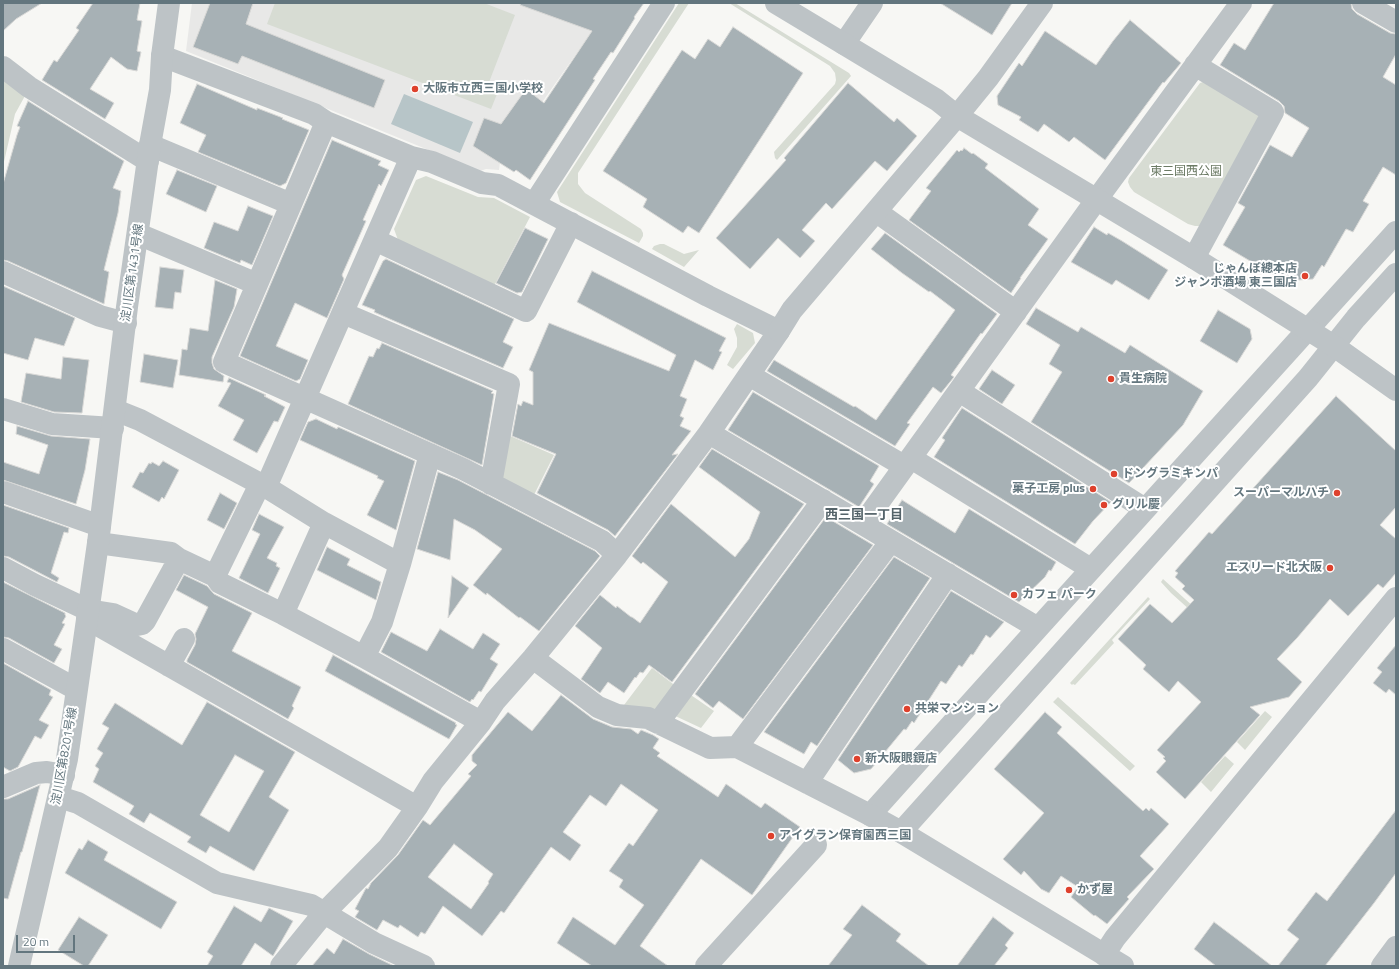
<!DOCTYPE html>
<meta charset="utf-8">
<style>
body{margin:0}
#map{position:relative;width:1399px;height:969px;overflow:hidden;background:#f7f7f4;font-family:"Titillium Web",sans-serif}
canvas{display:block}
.frame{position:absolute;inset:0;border:4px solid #63767e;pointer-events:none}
.scale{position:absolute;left:16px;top:935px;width:59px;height:18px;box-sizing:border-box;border:2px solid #63767e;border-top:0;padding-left:5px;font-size:12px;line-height:14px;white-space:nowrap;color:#63767e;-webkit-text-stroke:3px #fff;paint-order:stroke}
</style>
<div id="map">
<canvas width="1399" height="969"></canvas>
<div class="frame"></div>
<div class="scale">20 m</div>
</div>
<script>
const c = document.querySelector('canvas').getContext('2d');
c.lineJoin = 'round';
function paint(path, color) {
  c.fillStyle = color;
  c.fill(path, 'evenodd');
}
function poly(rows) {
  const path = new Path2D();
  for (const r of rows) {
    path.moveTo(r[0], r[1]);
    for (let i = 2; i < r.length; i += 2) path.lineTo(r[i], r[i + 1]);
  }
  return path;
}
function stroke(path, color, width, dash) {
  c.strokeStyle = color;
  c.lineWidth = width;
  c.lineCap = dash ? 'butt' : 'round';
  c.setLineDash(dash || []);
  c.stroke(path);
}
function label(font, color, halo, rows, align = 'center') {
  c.font = font + ' "Titillium Web","Noto Sans JP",sans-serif';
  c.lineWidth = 4;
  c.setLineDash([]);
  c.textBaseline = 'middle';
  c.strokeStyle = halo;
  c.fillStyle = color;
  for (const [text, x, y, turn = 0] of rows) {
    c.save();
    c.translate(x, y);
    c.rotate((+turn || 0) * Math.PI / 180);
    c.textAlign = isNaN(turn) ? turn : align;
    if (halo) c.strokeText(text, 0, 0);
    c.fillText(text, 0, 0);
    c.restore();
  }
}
const built = poly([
 [192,3,612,3,500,162,499,170,486,169,480,171,186,51]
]);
const green = poly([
 [275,3,484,3,515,15,486,90,497,94,491,109,267,24],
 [679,3,689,3,578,173,578,184,585,193,641,229,643,233,643,236,639,243,560,202,557,192],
 [729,3,735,3,849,73,851,76,777,160,775,158,774,152,835,84,836,80,835,73,830,66],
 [3,74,26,94,15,114,3,166],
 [1209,80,1261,116,1200,226,1195,226,1188,224,1134,192,1130,187,1128,182,1129,178,1200,83],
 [426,176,478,197,494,198,530,217,494,286,398,240,394,229,416,180],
 [660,244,664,244,684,254,699,250,684,267,652,249,654,246],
 [737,324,753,333,755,343,733,369,727,365,737,347,737,338,734,329],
 [508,435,554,455,532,499,502,481],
 [1163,579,1281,686,1278,689,1171,593,1161,582],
 [1148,597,1150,599,1112,640,1114,643,1075,685,1073,684,1072,685,1070,683],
 [652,668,677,687,657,711,621,709],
 [688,693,714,711,701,728,671,714],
 [1058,697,1135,766,1130,771,1053,702],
 [1265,711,1272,717,1245,750,1237,742],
 [1225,756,1234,764,1211,792,1201,782]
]);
const water = poly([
 [404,94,473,122,460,153,391,124]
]);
const building = poly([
 [3,3,42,3,16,19,3,31,3,3],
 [93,3,140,3,137,20,142,21,137,51,141,52,137,71,127,69,111,57,90,89,114,103,105,119,42,80,54,60,57,62,79,30,76,28,93,3],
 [210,3,253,3,246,24,385,80,374,108,242,56,238,64,193,47,210,3],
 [521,3,644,3,634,17,635,18,613,53,611,52,593,79,595,80,530,180,516,170,514,172,473,146,484,118,501,124,526,89,544,103,592,31,520,5,521,3],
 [940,3,1012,3,992,35,940,3],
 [1274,3,1351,3,1352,9,1357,14,1390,33,1396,34,1396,54,1383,77,1396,85,1396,175,1383,167,1363,201,1369,204,1353,232,1346,229,1324,267,1322,265,1313,279,1284,281,1223,245,1245,207,1238,203,1270,145,1292,157,1309,128,1285,113,1284,106,1279,101,1220,65,1234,43,1245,50,1274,3],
 [1130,20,1181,63,1164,83,1163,82,1105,160,1074,137,1069,142,1044,124,1038,132,1019,120,1021,117,998,105,997,96,1019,63,1022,66,1045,31,1096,65,1113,41,1130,20],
 [733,27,803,73,699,233,688,226,683,233,643,207,647,199,603,171,682,50,695,59,708,39,720,47,733,27],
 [848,83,894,122,897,118,917,136,887,171,875,161,832,209,826,203,802,230,815,241,800,258,778,238,750,269,716,238,786,160,784,158,848,83],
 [197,84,257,110,257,108,283,118,282,119,309,130,286,183,280,186,198,152,206,135,180,123,197,84],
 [28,101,124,161,113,188,121,191,118,213,104,270,109,272,104,304,8,261,3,260,3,184,17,135,20,127,17,126,28,101],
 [332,140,381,161,378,165,389,170,381,186,379,184,363,220,366,221,342,275,344,279,327,318,295,303,276,346,308,360,300,379,296,381,240,356,332,140],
 [964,148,972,154,973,153,988,164,985,168,1039,209,1028,225,1048,239,1020,278,1021,278,1011,293,909,220,931,191,926,188,957,150,959,152,961,150,962,151,964,148],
 [177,170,217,186,206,212,166,194,177,170],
 [248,206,273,216,252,265,241,260,240,263,204,248,214,222,238,231,248,206],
 [1094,227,1107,235,1108,233,1122,241,1168,270,1149,300,1116,280,1112,285,1071,262,1094,227],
 [525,228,548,239,522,292,517,293,496,283,525,228],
 [885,233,997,314,982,334,981,333,951,375,954,377,941,393,933,387,907,423,910,424,895,446,767,371,774,360,854,407,855,406,876,420,955,310,930,291,929,292,902,273,871,249,885,233],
 [386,259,514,319,503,342,513,347,503,368,392,320,374,312,375,310,362,305,383,261,386,259],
 [160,267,184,270,181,293,175,292,173,309,155,307,160,267],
 [592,271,726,338,719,351,722,352,713,370,695,360,680,396,687,399,680,416,684,418,680,426,691,431,672,455,678,454,615,536,608,530,537,493,556,454,512,436,518,404,521,406,523,401,533,405,533,372,529,370,549,323,669,371,676,355,577,302,592,271],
 [215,280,237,289,234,307,212,357,212,363,214,369,224,376,223,382,179,375,182,349,187,350,190,328,208,331,215,280],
 [3,286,75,318,64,346,35,338,28,360,3,353,3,286],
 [1036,308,1078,332,1081,327,1125,353,1130,345,1203,391,1183,425,1129,483,1031,422,1062,372,1049,364,1060,345,1026,324,1036,308],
 [1218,310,1250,329,1252,339,1237,363,1200,341,1218,310],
 [382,343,493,391,491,393,494,394,482,465,348,404,369,356,373,357,377,348,379,349,382,343],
 [144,354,178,360,173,388,140,382,144,354],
 [63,357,89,360,82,413,54,412,21,402,26,373,61,379,63,357],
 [992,370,1015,385,1002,404,979,389,992,370],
 [229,378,266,395,264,396,285,407,278,422,274,421,257,453,233,440,244,420,218,406,231,383,227,382,229,378],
 [753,392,879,466,870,481,874,484,859,507,728,430,753,392],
 [1336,396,1396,451,1396,507,1380,525,1396,539,1396,573,1383,588,1378,584,1348,616,1330,599,1297,638,1277,659,1302,682,1289,697,1250,707,1260,715,1185,799,1156,772,1166,761,1163,758,1165,757,1157,750,1201,702,1178,681,1169,692,1143,669,1146,665,1118,639,1150,604,1172,623,1194,600,1182,589,1185,586,1175,577,1178,573,1175,571,1209,532,1212,534,1336,396],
 [962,408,1111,502,1093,521,1075,544,934,457,945,440,942,438,962,408],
 [316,419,337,429,338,427,415,461,396,530,367,515,384,481,377,478,378,476,300,440,308,422,316,419],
 [17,426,51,436,90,439,85,470,76,504,3,480,3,462,39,474,48,445,16,434,17,426],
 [712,449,804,504,672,682,649,665,643,673,640,672,636,678,635,677,624,693,608,682,600,693,581,679,602,648,575,626,600,595,616,608,617,606,631,617,632,617,640,623,668,582,643,562,641,564,632,556,671,504,735,557,749,539,760,512,699,467,712,449],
 [163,461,179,470,164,499,162,497,159,502,132,487,140,472,143,473,149,463,151,464,152,462,159,466,163,461],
 [438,472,458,480,595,551,600,556,539,631,520,617,519,618,487,593,486,595,473,585,502,549,475,530,454,519,450,560,417,549,438,472],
 [220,493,237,503,224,529,207,520,220,493],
 [902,500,955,533,969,509,1056,562,1051,571,1049,570,1045,577,1019,602,887,524,902,500],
 [3,505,69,528,68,533,64,532,51,573,59,578,57,582,9,557,3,556,3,505],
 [259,514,284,527,267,558,277,563,276,566,280,568,268,593,239,578,260,534,252,530,259,514],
 [826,517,873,545,743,719,719,701,713,708,695,694,826,517],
 [327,547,350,559,347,565,381,582,376,600,317,570,327,547],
 [894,557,930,578,817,746,811,742,804,754,764,732,894,557],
 [184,575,207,586,214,594,252,613,232,651,301,687,292,706,294,708,288,719,187,662,187,660,195,645,196,639,195,634,208,607,176,590,184,575],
 [452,576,469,588,448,618,452,576],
 [3,582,65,613,65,615,66,616,62,623,65,624,54,645,62,649,54,663,9,638,3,637,3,582],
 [951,591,1004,622,990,638,986,635,973,655,971,654,962,667,959,665,946,684,941,681,914,723,912,721,906,730,904,729,871,769,854,773,838,760,951,591],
 [440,629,473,649,483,633,500,644,490,659,498,664,481,692,479,691,473,700,472,699,470,702,381,652,391,632,427,651,440,629],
 [1396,645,1396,695,1389,689,1386,693,1373,683,1382,672,1377,668,1396,645],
 [333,655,456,723,455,724,457,725,449,739,325,671,333,655],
 [3,663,51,690,49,695,53,697,39,720,49,725,41,739,35,736,18,767,10,771,3,767,3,663],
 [561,695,593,719,612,727,631,729,638,734,641,730,653,735,659,739,653,748,660,753,657,756,718,797,726,784,761,808,765,803,800,827,752,895,701,859,640,946,668,966,592,966,557,943,573,917,615,945,644,905,619,887,623,880,609,871,629,843,633,846,658,810,621,784,606,806,590,795,563,832,581,845,570,861,551,847,504,913,501,911,482,936,443,906,425,934,421,932,418,937,400,925,398,928,383,920,377,930,355,917,359,911,355,909,366,888,368,889,371,883,398,855,423,820,430,825,471,776,468,774,477,765,472,761,472,755,508,712,532,731,561,695],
 [454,844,493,874,488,882,489,883,471,909,428,877,454,844],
 [207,702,295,752,269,797,289,810,254,871,210,846,206,853,187,842,191,837,150,813,144,823,129,814,134,806,93,782,99,769,95,766,103,753,97,749,109,728,102,724,115,703,182,745,207,702],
 [235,755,264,771,229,832,200,815,235,755],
 [1045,712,1062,727,1057,733,1143,811,1146,808,1149,811,1151,808,1169,824,1140,856,1154,869,1127,897,1129,899,1107,924,1095,915,1094,916,1071,897,1078,887,1061,876,1049,893,1041,889,1024,871,1021,875,1003,859,1044,813,994,769,1045,712],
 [40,785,22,852,21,852,8,899,3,898,3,799,8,799,40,785],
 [1396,810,1396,873,1374,903,1325,966,1278,966,1299,939,1287,930,1316,892,1327,901,1396,810],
 [88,840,108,852,104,860,177,902,161,929,65,873,79,848,82,850,88,840],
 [862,905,901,934,896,941,929,966,828,966,852,935,843,929,862,905],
 [234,906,261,922,269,908,293,921,273,956,255,943,241,966,207,966,213,956,207,952,234,906],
 [79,917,108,935,88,966,84,966,58,950,79,917],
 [993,917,1014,933,1005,945,1008,948,994,966,957,966,993,917],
 [1214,922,1234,937,1272,966,1216,966,1194,949,1214,922],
 [343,939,369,954,394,966,312,966,327,948,334,954,343,939]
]);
const minor = poly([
 [1363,3,1396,22],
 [844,44,872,3],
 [162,56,314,114,326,122,411,157,432,162,482,183,498,185,708,296,779,331,709,433,617,555,533,658,495,701,481,722,433,781,417,807,388,848,324,913,281,966],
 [3,67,29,87,148,161],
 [326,122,224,362,463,469,602,541,617,555],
 [150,145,291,204],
 [534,204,664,3],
 [877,212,1016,312],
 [138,234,257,284],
 [375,240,526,311,571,223],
 [1194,258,1273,112,1195,65],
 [3,272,100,316,126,323],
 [343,313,509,384,491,484],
 [749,375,904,466],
 [959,391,1145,509],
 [3,409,52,424,113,428],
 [115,410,140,420,266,487,324,523,400,564],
 [709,433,1038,628],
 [911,458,1091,569],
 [266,487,411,157],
 [3,492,100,526],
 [863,524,1097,199,1241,3],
 [98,543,171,553,179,559,215,576,220,583,283,614,364,657,481,722],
 [3,568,35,585,88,610,113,614,137,625,142,624,145,621,179,559],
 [215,576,260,484],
 [283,614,324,523],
 [87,619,417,807],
 [3,649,76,689],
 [364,657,382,622,400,564,430,454],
 [533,658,598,707,617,715,648,718,710,748,737,747,870,815,1038,628,1396,232],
 [169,666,184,639],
 [658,723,823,500],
 [737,747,891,541],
 [807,783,948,574],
 [3,787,36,773,47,772,64,775],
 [59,797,78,803,217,883,311,905,374,943,424,966],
 [901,832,1308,378,1356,318,1396,274],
 [706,966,816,845]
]);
const tertiary = poly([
 [776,3,937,100,957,116,1194,258,1334,346,1396,390],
 [779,331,792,310,957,116,988,78,1042,3],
 [870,815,901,832,1123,966],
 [1104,955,1115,938,1396,598],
 [19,966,67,759,98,543,127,307,150,145,160,90,162,56,169,3],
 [1382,966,1396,947]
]);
const markers = [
 [415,89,4,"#de412d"],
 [1305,276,4,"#de412d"],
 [1111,379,4,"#de412d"],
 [1114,474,4,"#de412d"],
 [1093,489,4,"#de412d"],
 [1337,493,4,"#de412d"],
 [1104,505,4,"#de412d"],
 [1330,568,4,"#de412d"],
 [1014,595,4,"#de412d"],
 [907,709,4,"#de412d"],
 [857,759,4,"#de412d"],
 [771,836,4,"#de412d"],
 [1069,890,4,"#de412d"]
];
const poiNames = [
 ["大阪市立西三国小学校",423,89],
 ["じゃんぼ總本店",1297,269,"right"],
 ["ジャンボ酒場 東三国店",1297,283,"right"],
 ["貴生病院",1119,379],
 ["ドングラミキンパ",1122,474],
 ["菓子工房 plus",1085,489,"right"],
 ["スーパーマルハチ",1329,493,"right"],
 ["グリル慶",1112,505],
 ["エスリード北大阪",1322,568,"right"],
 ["カフェ パーク",1022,595],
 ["共栄マンション",915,709],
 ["新大阪眼鏡店",865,759],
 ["アイグラン保育園西三国",779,836],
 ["かず屋",1077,890]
];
const parkNames = [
 ["東三国西公園",1186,172]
];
const streetNames = [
 ["淀川区第1431号線",133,273,-82],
 ["淀川区第8201号線",65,756,-80]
];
const neighbourhoodNames = [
 ["西三国一丁目",864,516]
];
paint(built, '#e8e8e7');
paint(green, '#d7dcd3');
paint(water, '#b7c5c8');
paint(building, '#a7b1b5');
stroke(building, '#d8d8d6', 1);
stroke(minor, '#bdc3c6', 22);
stroke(tertiary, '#bdc3c6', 22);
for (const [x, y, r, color] of markers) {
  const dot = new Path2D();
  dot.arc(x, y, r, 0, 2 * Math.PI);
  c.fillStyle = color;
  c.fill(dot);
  stroke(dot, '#fff', 1.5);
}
label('bold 12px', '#63767e', '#fff', poiNames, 'left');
label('12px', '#6c7b65', '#fff', parkNames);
label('12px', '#63767e', '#fff', streetNames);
label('bold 13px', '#546369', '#fff', neighbourhoodNames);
</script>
